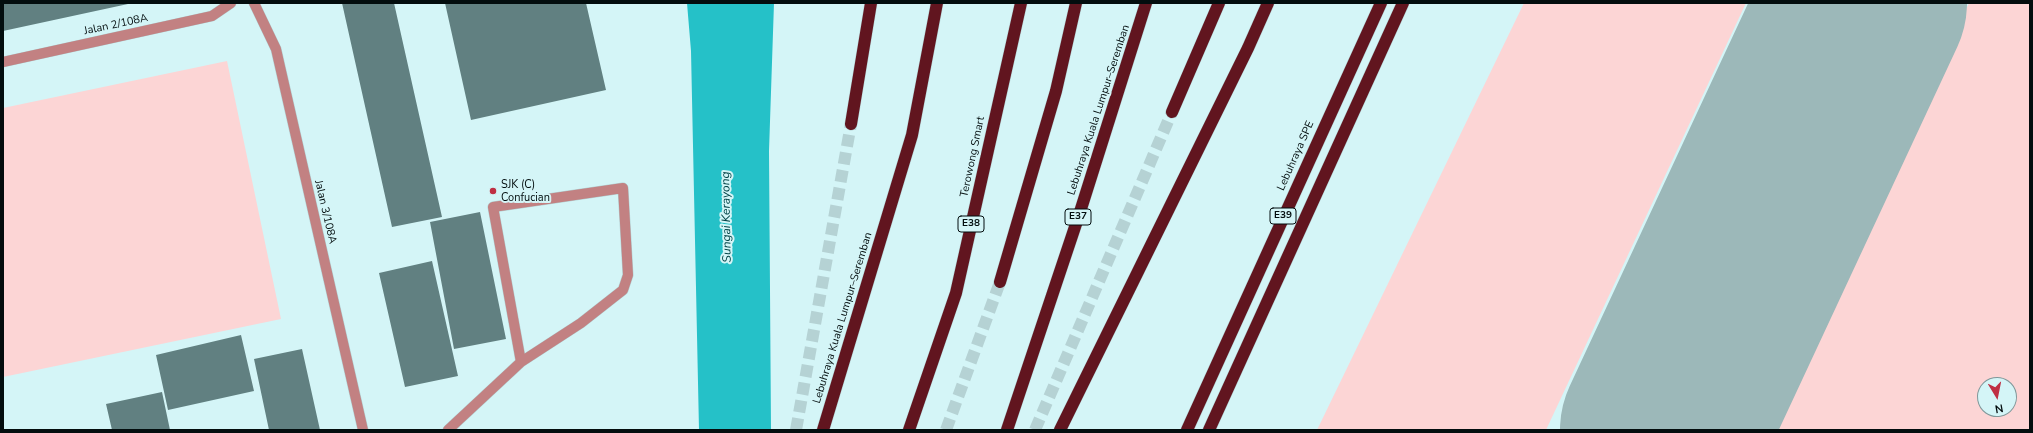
<!DOCTYPE html>
<meta charset="utf-8">
<style>
body{margin:0}
#map{position:relative;width:2033px;height:433px;overflow:hidden;background:#d4f5f7;font-family:"Nunito Sans",sans-serif}
canvas{display:block}
.frame{position:absolute;inset:0;border:4px solid #030d0e;pointer-events:none}
.north{position:absolute;left:1977px;top:377px;width:40px;height:40px;box-sizing:border-box;background:#d4f5f7;border:1px solid #80989a;border-radius:50%;rotate:170deg;font-size:11px;font-weight:700;line-height:16px;text-align:center;color:#030d0e}
.north::after{content:'';display:block;margin:auto;width:14px;height:18px;background:#bf2f43;clip-path:polygon(50% 0,100% 100%,50% 72%,0 100%)}
</style>
<div id="map">
<canvas width="2033" height="433"></canvas>
<div class="frame"></div>
<div class="north">N</div>
</div>
<script>
const c = document.querySelector('canvas').getContext('2d');
c.lineJoin = 'round';
function paint(path, color) {
  c.fillStyle = color;
  c.fill(path, 'evenodd');
}
function poly(rows) {
  const path = new Path2D();
  for (const r of rows) {
    path.moveTo(r[0], r[1]);
    for (let i = 2; i < r.length; i += 2) path.lineTo(r[i], r[i + 1]);
  }
  return path;
}
function stroke(path, color, width, dash) {
  c.strokeStyle = color;
  c.lineWidth = width;
  c.lineCap = dash ? 'butt' : 'round';
  c.setLineDash(dash || []);
  c.stroke(path);
}
function label(font, color, halo, rows, align = 'center') {
  c.font = font + ' "Nunito Sans",sans-serif';
  c.lineWidth = 4;
  c.setLineDash([]);
  c.textBaseline = 'middle';
  c.strokeStyle = halo;
  c.fillStyle = color;
  for (const [text, x, y, turn = 0] of rows) {
    c.save();
    c.translate(x, y);
    c.rotate((+turn || 0) * Math.PI / 180);
    c.textAlign = isNaN(turn) ? turn : align;
    if (halo) c.strokeText(text, 0, 0);
    c.fillText(text, 0, 0);
    c.restore();
  }
}
const green = poly([
 [1524,3,1746,3,1546,430,1317,430],
 [1969,3,2030,3,2030,430,1770,430],
 [1985,385,2009,385,2009,409,1985,409],
 [227,61,281,319,3,377,3,108]
]);
const water = poly([
 [687,3,774,3,769,151,771,430,699,430,691,51]
]);
const runway = poly([
 [1664,430,1863,3]
]);
const building = poly([
 [3,3,128,3,128,4,3,31],
 [342,3,394,3,442,217,392,227],
 [445,3,586,3,606,90,471,120],
 [480,212,506,339,454,349,430,222],
 [432,261,458,376,405,387,379,273],
 [241,335,254,391,168,410,156,355],
 [302,349,320,430,269,430,254,359],
 [162,392,170,430,112,430,106,404]
]);
const motorwayTunnel = poly([
 [796,430,851,124],
 [946,430,1000,282],
 [1035,430,1172,112]
]);
const service = poly([
 [3,62,212,16,231,3],
 [448,430,521,362,581,323,623,290,628,275,623,188,493,207,521,362]
]);
const minor = poly([
 [254,3,276,49,363,430]
]);
const motorway = poly([
 [1172,112,1219,3],
 [851,124,871,3],
 [1000,282,1056,91,1076,3],
 [823,430,912,135,937,3],
 [909,430,956,293,1021,3],
 [1007,430,1080,212,1146,3],
 [1060,430,1248,48,1268,3],
 [1187,430,1381,3],
 [1209,430,1403,3]
]);
const markers = [
 [493,191,4,"#bf2f43"]
];
const shields = [
 [1283,216,26],
 [1078,217,26],
 [971,224,26]
];
const shieldNames = [
 ["E39",1283,216],
 ["E37",1078,217],
 ["E38",971,224]
];
const streetNames = [
 ["Jalan 2/108A",116,25,-12],
 ["Lebuhraya Kuala Lumpur–Seremban",1099,110,-72],
 ["Lebuhraya SPE",1296,156,-66],
 ["Terowong Smart",973,157,-78],
 ["Jalan 3/108A",325,212,77],
 ["Lebuhraya Kuala Lumpur–Seremban",843,318,-73]
];
const poiNames = [
 ["SJK (C)",501,185],
 ["Confucian",501,198]
];
const waterNames = [
 ["Sungai Kerayong",727,217,-91]
];
paint(green, '#fcd5d5');
paint(water, '#25c1c8');
stroke(runway, '#9cb8b9', 208);
paint(building, '#618081');
stroke(motorwayTunnel, '#b5d2d4', 12, [12, 6]);
stroke(service, '#b3d0d2', 11);
stroke(minor, '#b3d0d2', 11);
stroke(motorway, '#b3d0d2', 13);
stroke(service, '#c28182', 10);
stroke(minor, '#c28182', 10);
stroke(motorway, '#61151f', 12);
for (const [x, y, r, color] of markers) {
  const dot = new Path2D();
  dot.arc(x, y, r, 0, 2 * Math.PI);
  c.fillStyle = color;
  c.fill(dot);
  stroke(dot, '#d4f5f7', 1.5);
}
for (const [x, y, w] of shields) {
  const box = new Path2D();
  box.roundRect(x - w / 2, y - 8, w, 16, 3);
  c.fillStyle = '#d4f5f7';
  c.fill(box);
  stroke(box, '#030d0e', 1);
}
label('bold 10px', '#030d0e', null, shieldNames);
label('11px', '#030d0e', '#d4f5f7', streetNames);
label('11px', '#030d0e', '#d4f5f7', poiNames, 'left');
label('italic 12px', '#004245', '#d4f5f7', waterNames);
</script>
